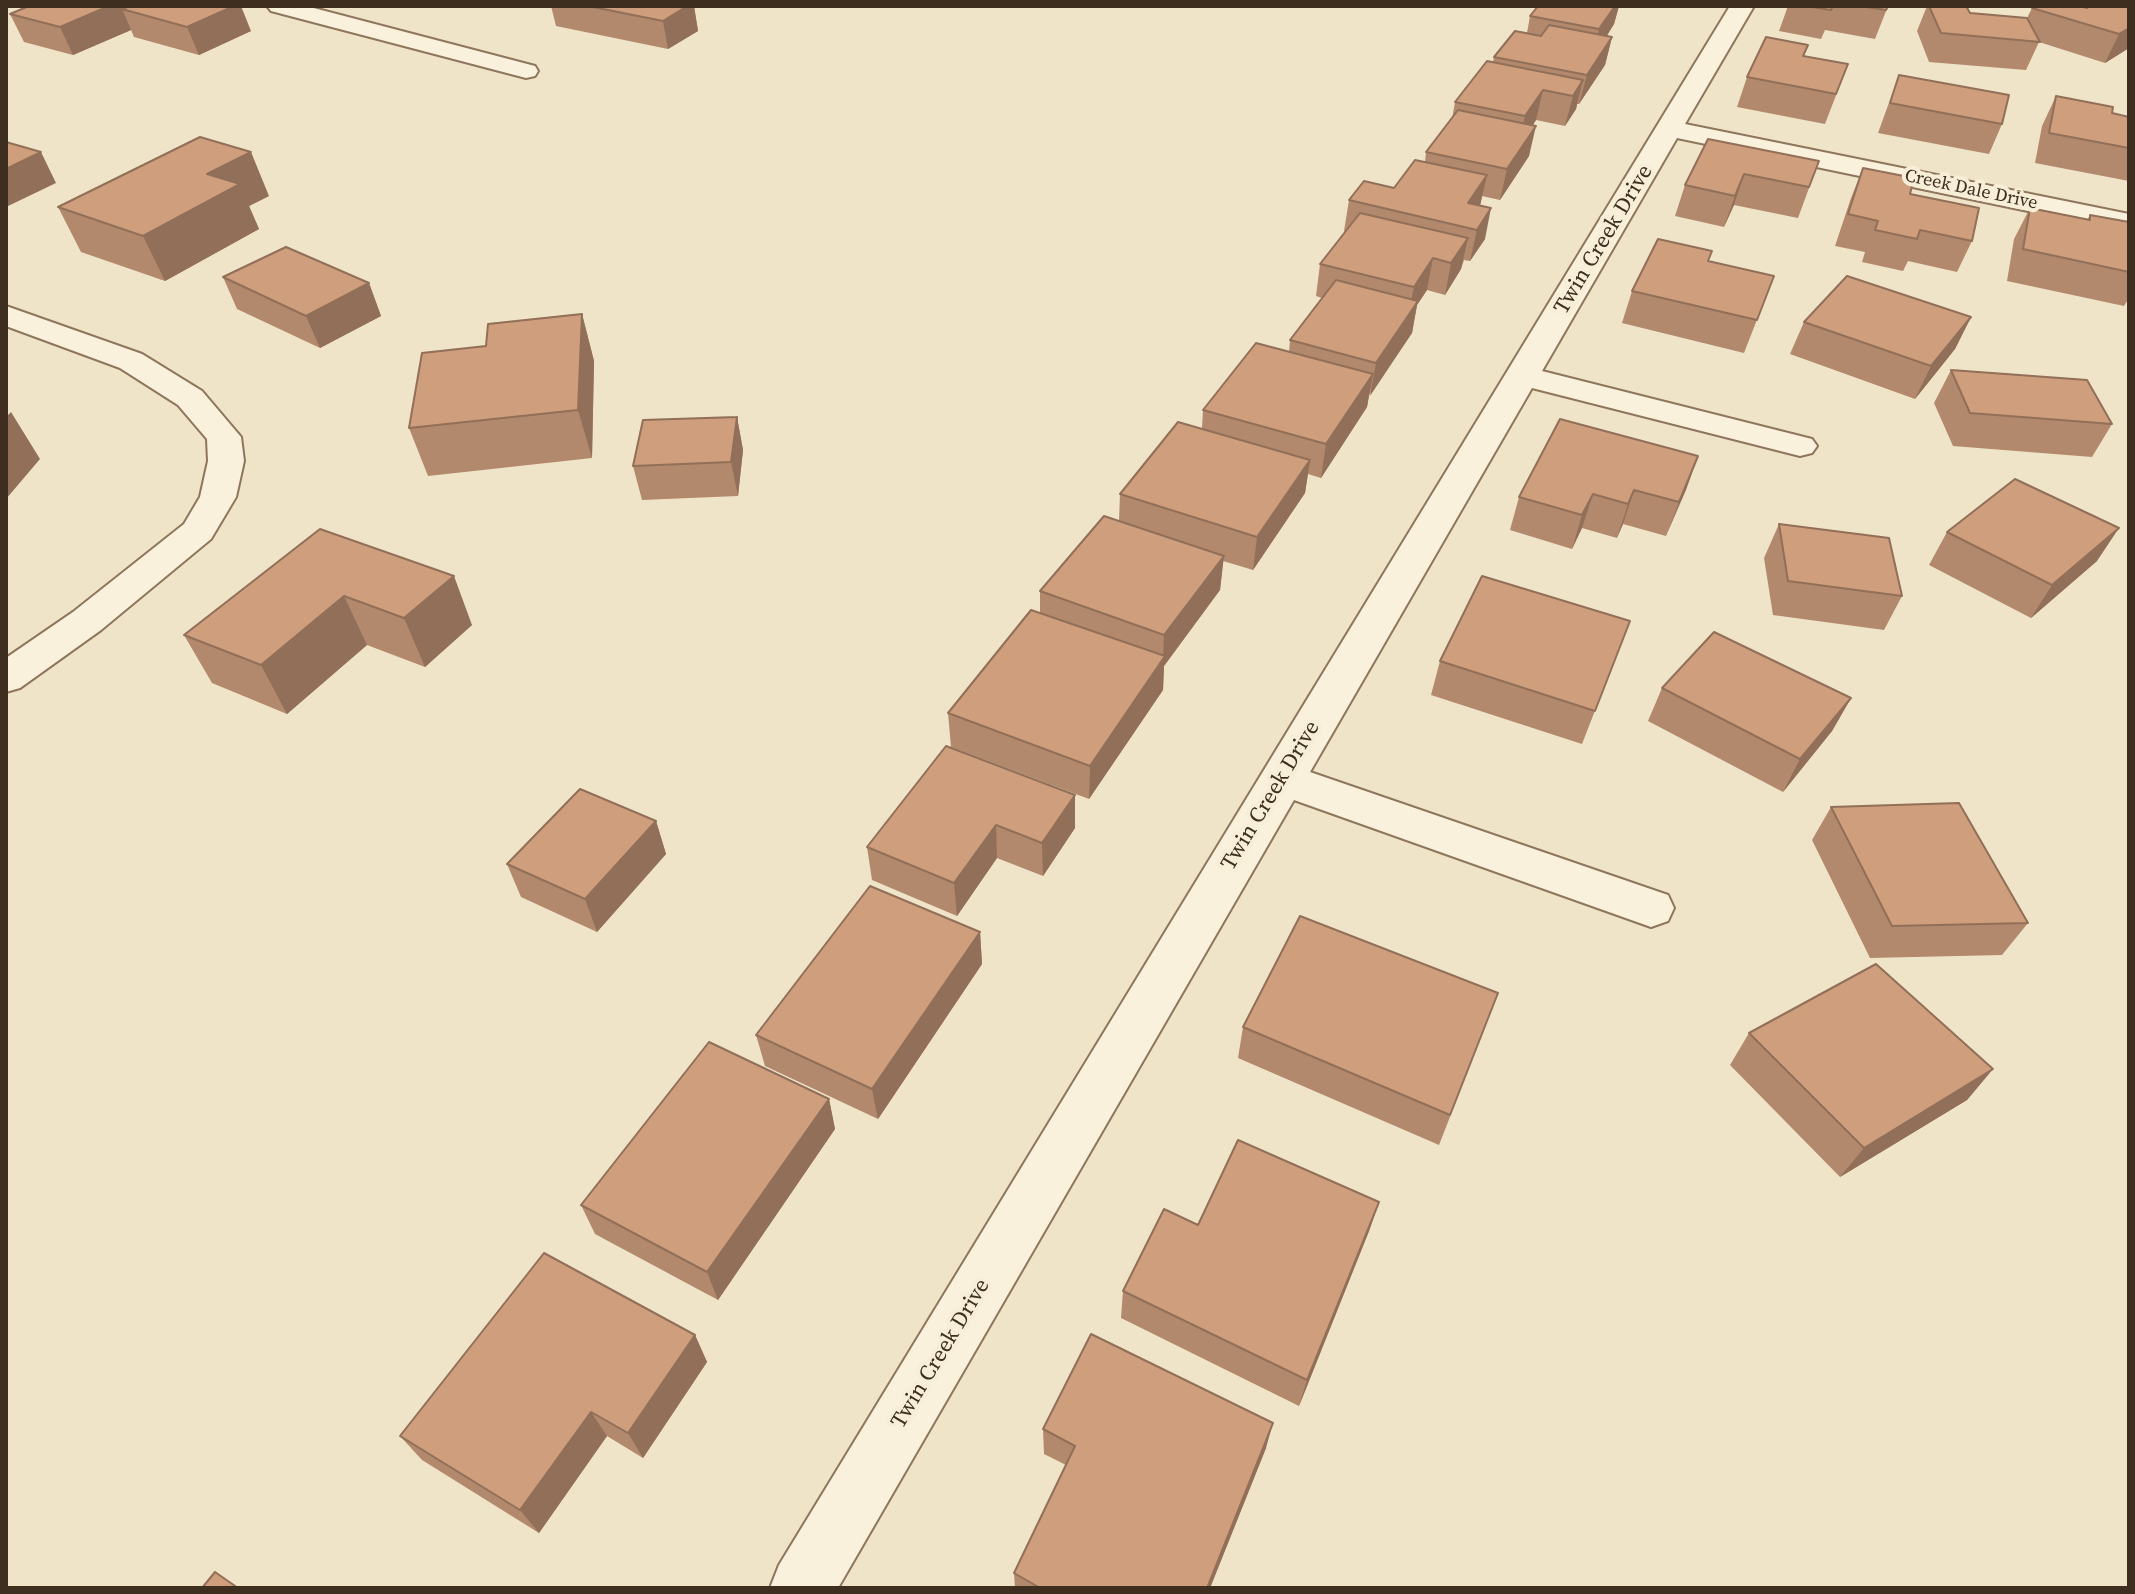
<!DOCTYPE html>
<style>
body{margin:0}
#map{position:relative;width:2135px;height:1594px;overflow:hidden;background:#f0e4c8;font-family:"Source Serif 4",serif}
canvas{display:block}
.frame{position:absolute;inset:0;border:8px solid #3d2e20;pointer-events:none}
</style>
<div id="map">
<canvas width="2135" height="1594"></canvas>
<div class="frame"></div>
</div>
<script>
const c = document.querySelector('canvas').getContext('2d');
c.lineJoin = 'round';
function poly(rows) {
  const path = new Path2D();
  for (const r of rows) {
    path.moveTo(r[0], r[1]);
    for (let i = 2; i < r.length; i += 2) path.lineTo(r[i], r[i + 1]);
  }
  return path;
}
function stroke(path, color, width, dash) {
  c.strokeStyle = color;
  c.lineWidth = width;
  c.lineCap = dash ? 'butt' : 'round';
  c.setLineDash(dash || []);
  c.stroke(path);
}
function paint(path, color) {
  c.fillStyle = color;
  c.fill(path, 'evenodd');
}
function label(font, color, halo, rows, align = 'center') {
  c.font = font + ' "Source Serif 4",serif';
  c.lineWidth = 8;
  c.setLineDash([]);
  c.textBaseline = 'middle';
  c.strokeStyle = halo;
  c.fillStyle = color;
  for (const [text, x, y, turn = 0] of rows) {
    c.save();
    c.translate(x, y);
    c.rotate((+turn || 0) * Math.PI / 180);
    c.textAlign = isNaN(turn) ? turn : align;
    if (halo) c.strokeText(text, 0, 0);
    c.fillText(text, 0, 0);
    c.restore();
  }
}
const minor = poly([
 [267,6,306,6,535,66,538,71,535,76,526,78,271,11,267,6],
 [1730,6,1754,6,1685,124,2129,214,2129,232,1677,138,1542,371,1812,439,1817,446,1812,453,1800,456,1532,388,1310,772,1668,895,1674,908,1668,921,1651,927,1294,800,838,1588,770,1588,779,1565,1730,6],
 [6,306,142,354,202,391,241,437,244,461,236,497,211,539,101,630,20,688,6,692,6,658,73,612,184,524,200,497,208,461,207,439,178,405,120,368,6,326,6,306]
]);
const wall = poly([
 [29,6,121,6,122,9,251,31,199,55,134,37,131,30,73,55,24,42,10,14],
 [551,6,694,6,698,31,668,49,556,26],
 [1538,6,1619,6,1614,24,1607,36,1612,37,1605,65,1579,104,1577,104,1576,109,1565,126,1536,120,1533,125,1529,156,1500,200,1482,196,1480,205,1485,239,1470,261,1464,260,1461,269,1445,295,1427,290,1417,305,1412,333,1369,395,1367,407,1321,478,1308,474,1305,493,1253,570,1223,561,1220,590,1164,666,1163,690,1089,799,951,747,948,713,1040,613,1040,591,1119,521,1120,494,1202,428,1203,410,1289,352,1290,340,1322,298,1316,296,1320,264,1345,232,1344,231,1349,200,1394,188,1425,162,1426,152,1452,119,1455,102,1493,62,1494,57,1527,33,1530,16],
 [1788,6,1888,6,1875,39,1825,30,1821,39,1779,31],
 [1927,6,1966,6,1970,13,2027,18,2032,8,2087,8,2088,7,2086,6,2129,6,2129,48,2105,63,2039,42,2026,70,1929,62,1917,31],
 [1808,45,1804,56,1848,64,1825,124,1737,107,1747,77],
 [1899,75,2002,124,1989,154,1878,133],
 [2056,96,2112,113,2129,117,2129,181,2035,163,2042,126],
 [1819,161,1798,218,1734,205,1724,227,1675,216,1685,185],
 [1863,168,1910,194,1972,241,1957,272,1908,261,1903,271,1862,262,1865,252,1835,246,1851,198],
 [269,196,249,206,259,229,165,281,81,252,58,207],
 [2030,208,2087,220,2090,215,2129,222,2129,298,2124,306,2007,281,2014,239],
 [1774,276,1744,353,1622,323,1632,291],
 [223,277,369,283,381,316,320,348,237,309],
 [582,314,594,361,592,458,428,476,409,428],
 [1971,317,1955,349,1915,399,1790,354,1804,322],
 [1951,370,2112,424,2092,457,1953,446,1934,403],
 [737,417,743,450,738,496,642,500,633,466],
 [1698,456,1666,536,1623,524,1617,538,1582,528,1572,549,1510,530,1519,497],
 [1779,524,1902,596,1884,630,1773,615,1764,558],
 [320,529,472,625,425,667,367,645,287,714,212,683,184,635],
 [1947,532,2097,561,2031,618,1929,565],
 [1630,621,1582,744,1431,695,1440,661],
 [1662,688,1851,698,1832,731,1783,792,1648,721],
 [1075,795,1075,828,1043,876,997,858,957,916,872,880,867,847],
 [1831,807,2028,923,2002,955,1870,958,1812,840],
 [656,821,666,854,597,932,521,897,507,864],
 [980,932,982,964,878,1119,765,1066,756,1035],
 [1486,1025,1439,1145,1238,1058,1243,1027],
 [1749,1033,1993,1069,1967,1100,1840,1177,1730,1065],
 [829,1099,835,1129,718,1300,595,1234,581,1205],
 [1379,1202,1369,1231,1299,1406,1121,1318,1123,1291,1198,1225],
 [695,1335,707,1362,643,1458,607,1436,539,1533,422,1460,400,1436],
 [1043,1429,1266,1448,1210,1588,1015,1588,1014,1573,1066,1465,1044,1454]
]);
const shadedWall = poly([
 [109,6,121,6,131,30,73,55,60,27],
 [234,6,241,6,251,31,199,55,187,27],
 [687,6,694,6,698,31,668,49,663,21],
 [1615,6,1619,6,1614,24,1592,58,1599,29],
 [2129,28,2129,48,2105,63,2119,34],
 [1612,37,1605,65,1579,104,1587,75],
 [1583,80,1576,109,1565,126,1573,96],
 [1543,90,1536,120,1518,146,1525,116],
 [1536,126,1529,156,1500,200,1507,169],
 [41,152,56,183,6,207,6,169],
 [251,152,269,196,249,206,259,229,165,281,143,236,207,174],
 [1744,174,1734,205,1724,227,1735,196],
 [1487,175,1480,206,1468,203],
 [1491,208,1485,239,1470,261,1477,230],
 [1468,238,1461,269,1445,295,1451,263],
 [1433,258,1427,290,1417,305,1412,333,1370,396,1376,363,1408,315,1414,287],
 [369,283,381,316,320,348,306,316],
 [582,314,594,361,592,458,578,410],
 [1971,317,1955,349,1915,399,1931,366],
 [1373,374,1367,407,1321,478,1326,444],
 [11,412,40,459,6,499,6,417],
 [737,417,743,450,738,496,731,462],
 [1698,456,1686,490,1666,536,1679,502],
 [1310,460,1305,493,1253,570,1257,537],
 [1634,490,1623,524,1617,538,1628,504],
 [1593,494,1582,528,1572,549,1582,515],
 [2119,528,2097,561,2031,618,2052,585],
 [1224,556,1220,590,1164,666,1163,690,1089,799,1090,766,1163,660,1164,635],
 [454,576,472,625,425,667,404,618],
 [344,596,367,645,287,714,261,665],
 [1851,698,1832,731,1783,792,1800,759],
 [1075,795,1075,828,1043,876,1042,843],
 [656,821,666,854,597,932,585,899],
 [996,825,997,858,957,916,954,883],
 [980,932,982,964,878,1119,872,1089],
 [1993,1069,1967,1100,1840,1177,1864,1148],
 [829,1099,835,1129,718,1300,707,1272],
 [1379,1202,1369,1231,1299,1406,1307,1380],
 [695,1335,707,1362,643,1458,628,1433],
 [591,1412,607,1436,539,1533,520,1510],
 [1273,1423,1266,1448,1210,1588,1207,1588]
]);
const building = poly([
 [29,6,109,6,60,27,10,14,29,6],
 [130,6,234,6,187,27,122,9,130,6],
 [588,6,687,6,663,21,588,6],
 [1538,6,1615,6,1599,29,1530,16,1538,6],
 [1805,6,1833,6,1831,10,1805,6],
 [1860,6,1888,6,1886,10,1860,6],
 [1929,6,1966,6,1970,13,2027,18,2040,42,1941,33,1929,6],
 [2035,6,2080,6,2087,8,2090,6,2129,6,2129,28,2119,34,2032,8,2035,6],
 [1549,25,1612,37,1587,75,1494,57,1515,31,1541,36,1549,25],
 [1766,37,1808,45,1803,56,1848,64,1836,94,1747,77,1766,37],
 [1487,61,1583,80,1573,96,1543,90,1525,116,1455,102,1487,61],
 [1899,75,2009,95,2002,124,1890,103,1899,75],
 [2056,96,2113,107,2112,113,2129,117,2129,148,2049,133,2056,96],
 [1458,110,1536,126,1507,169,1426,152,1458,110],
 [200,137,251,152,207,174,240,184,143,236,58,207,200,137],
 [1708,139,1819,161,1809,187,1744,174,1735,196,1685,185,1708,139],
 [6,142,41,152,6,169,6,142],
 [1415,160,1487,175,1468,203,1491,208,1477,230,1349,200,1364,181,1394,188,1415,160],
 [1863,168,1914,178,1910,194,1979,208,1972,241,1920,230,1917,239,1875,230,1878,221,1848,214,1863,168],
 [2030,208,2090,220,2090,215,2129,222,2129,272,2023,249,2030,208],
 [1360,213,1468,238,1451,263,1433,258,1414,287,1320,264,1360,213],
 [1658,239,1712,251,1708,261,1774,276,1757,320,1632,291,1658,239],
 [286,247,369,283,306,316,223,277,286,247],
 [1847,276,1971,317,1931,366,1804,322,1847,276],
 [1336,280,1418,301,1376,363,1290,340,1336,280],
 [582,314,578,410,409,428,422,353,486,346,488,324,582,314],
 [1256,343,1373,374,1326,444,1203,410,1256,343],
 [1951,370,2087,380,2112,424,1970,413,1951,370],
 [737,417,731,462,633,466,643,420,737,417],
 [1560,419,1698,456,1679,502,1634,490,1628,504,1593,494,1582,515,1519,497,1560,419],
 [1178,422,1310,460,1257,537,1120,494,1178,422],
 [2015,479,2119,528,2052,585,1947,532,2015,479],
 [1104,516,1224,556,1164,635,1040,591,1104,516],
 [1779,524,1889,538,1902,596,1788,581,1779,524],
 [320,529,454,576,404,618,344,596,261,665,184,635,320,529],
 [1482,576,1630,621,1595,711,1440,661,1482,576],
 [1031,610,1165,656,1090,766,948,713,1031,610],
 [1714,632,1851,698,1800,759,1662,688,1714,632],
 [946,746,1075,795,1042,843,996,825,954,883,867,847,946,746],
 [580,789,656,821,585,899,507,864,580,789],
 [1959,803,2028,923,1892,926,1831,807,1959,803],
 [870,886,980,932,872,1089,756,1035,870,886],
 [1300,916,1498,993,1450,1115,1243,1027,1300,916],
 [1876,964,1993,1069,1864,1148,1749,1033,1876,964],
 [709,1042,829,1099,707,1272,581,1205,709,1042],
 [1238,1140,1379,1202,1307,1380,1123,1291,1164,1209,1198,1225,1238,1140],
 [544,1253,695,1335,628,1433,591,1412,520,1510,400,1436,544,1253],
 [1091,1334,1273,1423,1207,1588,1040,1588,1014,1573,1075,1446,1043,1429,1091,1334],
 [215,1572,238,1588,202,1588,215,1572]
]);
const farStreetnames = [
 ["Creek Dale Drive",1971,190,12]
];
const streetNames = [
 ["Twin Creek Drive",1604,240,-59],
 ["Twin Creek Drive",1271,796,-59],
 ["Twin Creek Drive",941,1354,-59]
];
stroke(minor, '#8d765c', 4);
paint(minor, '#faf1dc');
paint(wall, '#b2896c');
paint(shadedWall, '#916f58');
paint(building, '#cf9f7d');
stroke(building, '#916f58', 2);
label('18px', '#3d2e20', '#f7eed8', farStreetnames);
label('22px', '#3d2e20', '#f7eed8', streetNames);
</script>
